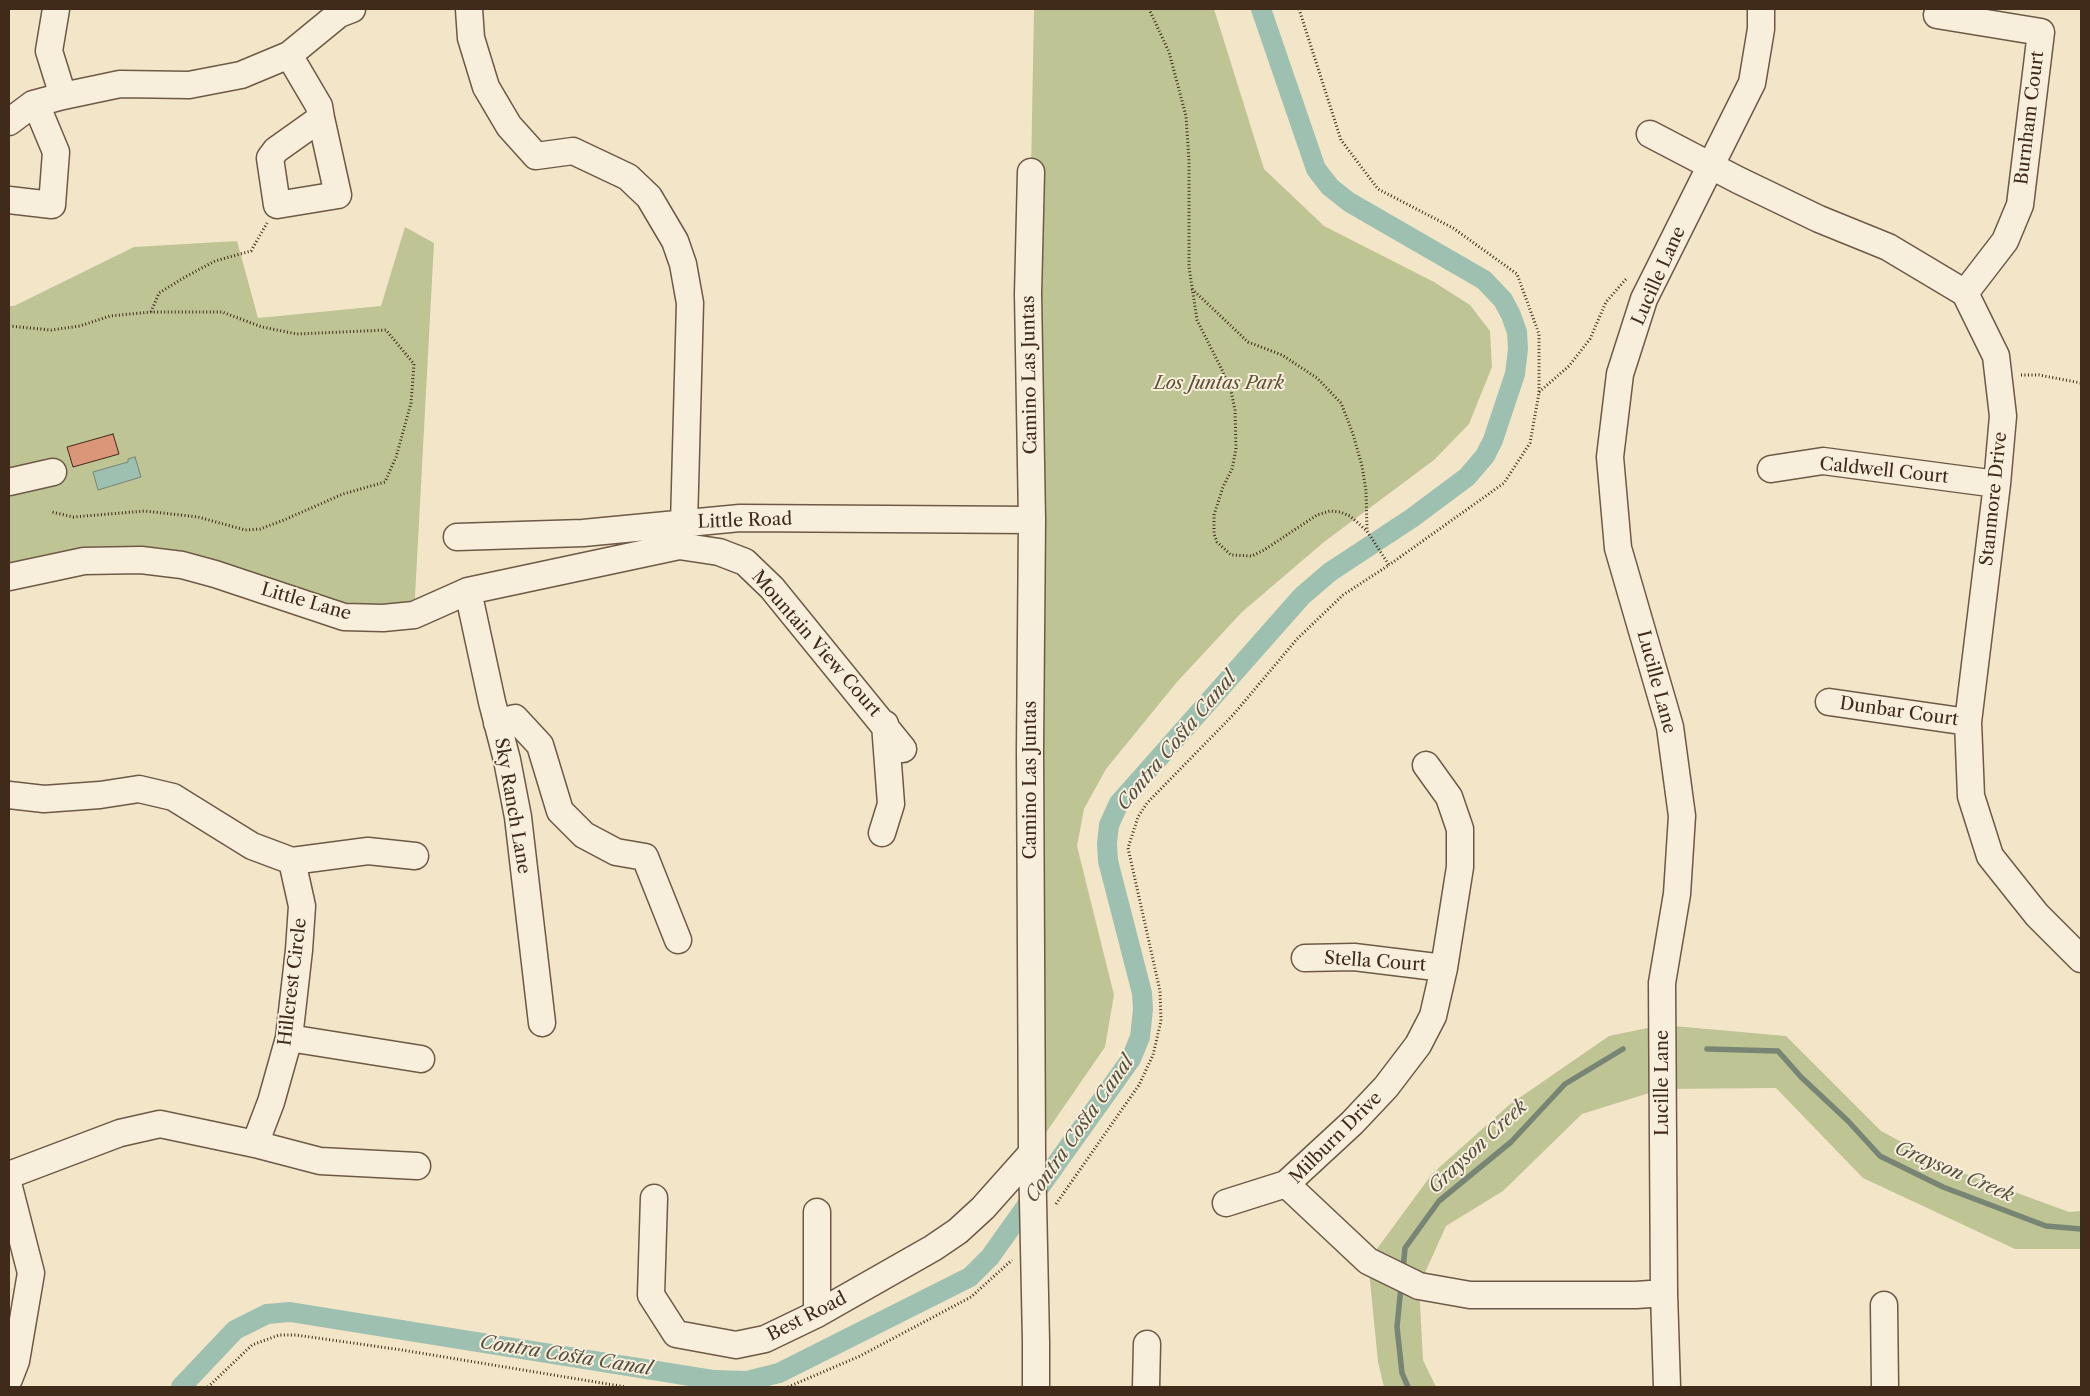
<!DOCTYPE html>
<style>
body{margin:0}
#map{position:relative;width:2090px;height:1396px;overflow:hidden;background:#f3e6c8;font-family:"Libre Caslon Text",serif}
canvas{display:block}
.frame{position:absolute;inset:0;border:10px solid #402a1a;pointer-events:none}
</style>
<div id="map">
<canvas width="2090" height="1396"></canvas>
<div class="frame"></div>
</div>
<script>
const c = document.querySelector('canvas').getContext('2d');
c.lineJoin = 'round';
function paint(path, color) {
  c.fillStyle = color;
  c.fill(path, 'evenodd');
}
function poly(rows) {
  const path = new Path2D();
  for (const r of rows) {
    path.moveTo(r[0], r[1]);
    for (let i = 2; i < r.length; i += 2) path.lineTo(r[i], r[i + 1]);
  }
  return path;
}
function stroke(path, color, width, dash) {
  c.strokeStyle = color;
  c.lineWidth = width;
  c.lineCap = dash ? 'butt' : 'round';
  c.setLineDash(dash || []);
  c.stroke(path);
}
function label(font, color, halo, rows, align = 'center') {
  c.font = font + ' "Libre Caslon Text",serif';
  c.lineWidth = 4;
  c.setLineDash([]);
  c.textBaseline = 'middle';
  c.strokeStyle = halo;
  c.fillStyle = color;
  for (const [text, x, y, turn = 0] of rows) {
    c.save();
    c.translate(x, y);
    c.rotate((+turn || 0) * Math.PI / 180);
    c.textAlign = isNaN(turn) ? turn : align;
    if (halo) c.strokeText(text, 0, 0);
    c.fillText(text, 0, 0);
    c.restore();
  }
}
const green = poly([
 [1034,9,1214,9,1264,169,1324,226,1434,282,1470,305,1490,331,1492,367,1469,424,1434,460,1324,542,1242,612,1177,682,1106,769,1084,809,1077,846,1114,995,1105,1047,1032,1153,1031,172],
 [405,227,434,243,414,615,383,618,182,565,9,577,9,306,14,306,134,247,237,241,258,318,381,306],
 [1662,1025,1786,1036,1881,1131,1952,1169,2069,1212,2081,1211,2081,1249,2015,1249,1863,1178,1776,1088,1662,1089,1582,1114,1503,1191,1446,1226,1419,1286,1423,1360,1436,1387,1384,1387,1378,1362,1368,1261,1432,1174,1509,1105,1609,1036]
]);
const water = poly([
 [135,457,141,477,98,490,93,472,128,462,128,459,135,457]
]);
const stream = poly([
 [1707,1049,1778,1051,1801,1077,1848,1121,1880,1156,1943,1187,2046,1226,2081,1229],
 [1403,1270,1405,1248,1439,1201,1511,1142,1565,1084,1623,1049],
 [1401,1286,1397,1327,1402,1373,1408,1387]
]);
const canal = poly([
 [181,1387,235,1330,267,1314,290,1312,714,1380,747,1381,779,1373,970,1277,990,1257,1131,1059,1140,1037,1143,1009,1142,993,1108,861,1107,843,1109,825,1119,803,1302,596,1330,572,1412,518,1467,477,1485,456,1493,440,1515,374,1518,349,1517,332,1511,315,1503,300,1484,280,1349,202,1330,187,1316,169,1261,9]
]);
const building = poly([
 [113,434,119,454,73,467,67,447,113,434]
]);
const path = poly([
 [1299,9,1341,140,1378,189,1453,228,1517,274,1539,334,1539,393,1530,443,1504,483,1389,565],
 [1192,289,1248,342,1282,355,1317,378,1341,403,1353,434,1362,466,1366,491,1367,530],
 [151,312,159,293,185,277,215,261,251,251,267,223],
 [9,326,51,330,80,326,110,316,151,312,222,312,262,327,297,334,386,330,414,364,411,403,396,457,385,482,343,494,284,520,260,529,245,530,198,517,145,511,73,517,52,512],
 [2021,375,2039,375,2081,383],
 [1539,392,1569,366,1590,339,1606,302,1627,278],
 [1056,1204,1139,1085,1153,1055,1161,1021,1160,991,1128,848,1138,817,1147,803,1233,715,1297,639,1343,595,1389,565,1367,531,1350,516,1340,512,1330,511,1317,515,1264,550,1252,556,1231,555,1217,542,1214,534,1214,515,1223,487,1232,469,1236,449,1235,410,1231,391,1222,370,1197,320,1189,267,1189,160,1186,116,1169,52,1149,9],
 [208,1387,252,1345,279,1335,296,1335,402,1350,626,1387],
 [788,1387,860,1356,971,1297,1012,1260]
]);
const minor = poly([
 [56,9,49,51,63,96],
 [469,9,471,38,486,87,509,126,536,156,573,151,628,177,649,197,675,241,683,264,690,303,684,524],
 [1937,15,2041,32,2020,205,2005,241,1965,293],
 [289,55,319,106,321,118,338,195,277,205,270,158,276,150,321,118],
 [9,122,33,104,63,96,120,84,189,85,241,75,289,55,339,14,352,9],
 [1650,134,1738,180,1819,219,1888,247,1965,293,1996,356,2003,416,1997,484,1968,722,1971,796,1990,856,2037,915,2081,959],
 [1031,172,1028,294,1032,520,1030,750,1032,1153,1036,1342,1036,1387],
 [9,200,52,205,56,152,36,104],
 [1771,469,1823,461,1997,484],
 [9,482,53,472],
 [457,537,583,533,740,518,1032,520],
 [9,577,84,561,141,560,182,565,215,574,344,617,383,618,414,615,468,591,679,546,719,552,745,562,772,588,903,749],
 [468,591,492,702,507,760,518,817,542,1023],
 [1829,702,1968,722],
 [497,723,515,718,540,745,560,811,584,835,616,852,645,857,678,940],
 [9,795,44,799,100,795,139,789,173,797,252,846,292,861,368,851,415,856],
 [882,833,891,804,885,724],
 [1305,958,1354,957,1444,968],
 [289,1038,421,1059],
 [255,1144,271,1102,289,1038,299,950,302,906,292,861],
 [9,1175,120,1133,160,1124,255,1144,320,1161,417,1166],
 [1286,1184,1368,1261,1419,1286,1470,1295,1636,1295,1664,1293],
 [9,1187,31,1273,16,1361,9,1379],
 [654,1198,651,1295,676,1334,736,1345,765,1339,817,1314,933,1248,958,1231,983,1208,1032,1153],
 [1226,1203,1286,1184,1352,1123,1386,1087,1418,1045,1433,1016,1444,968,1460,867,1460,829,1449,797,1426,765],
 [1884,1305,1885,1387],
 [817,1314,817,1212],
 [1146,1387,1147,1344],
 [1667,1387,1664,1293,1662,983,1677,894,1682,816,1670,727,1618,548,1610,457,1620,374,1644,299,1752,83,1761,29,1761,9]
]);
const streetNames = [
 ["Burnham Court",2030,118,-83],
 ["Lucille Lane",1659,276,-66],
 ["Camino Las Juntas",1030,375,-91],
 ["Caldwell Court",1884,471,6],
 ["Stanmore Drive",1994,499,-84],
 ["Little Road",745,521,-2],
 ["Little Lane",306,602,16],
 ["Mountain View Court",816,644,49],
 ["Lucille Lane",1656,682,75],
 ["Dunbar Court",1899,712,8],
 ["Camino Las Juntas",1031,780,-90],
 ["Sky Ranch Lane",512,806,80],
 ["Stella Court",1375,962,4],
 ["Hillcrest Circle",293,982,-83],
 ["Lucille Lane",1663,1083,-90],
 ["Milburn Drive",1336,1138,-45],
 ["Best Road",807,1317,-27]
];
const parkNames = [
 ["Los Juntas Park",1219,384]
];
const waterNames = [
 ["Contra Costa Canal",1177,741,-50],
 ["Contra Costa Canal",1080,1129,-55],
 ["Grayson Creek",1478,1147,-43],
 ["Grayson Creek",1954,1172,23],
 ["Contra Costa Canal",566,1356,9]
];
paint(green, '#bec494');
paint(water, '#9dc0b0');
stroke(water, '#788474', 1);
stroke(stream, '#788474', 5.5);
stroke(canal, '#9dc0b0', 20);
paint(building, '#db967a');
stroke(building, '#402a1a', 1);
stroke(minor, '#6d5946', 29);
stroke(path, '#402a1a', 3, [1, 2.5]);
stroke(minor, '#f7efdb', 26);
label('18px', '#402a1a', '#f7efdb', streetNames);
label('italic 18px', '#605038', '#f7efdb', parkNames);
label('italic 19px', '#575040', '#f7efdb', waterNames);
</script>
